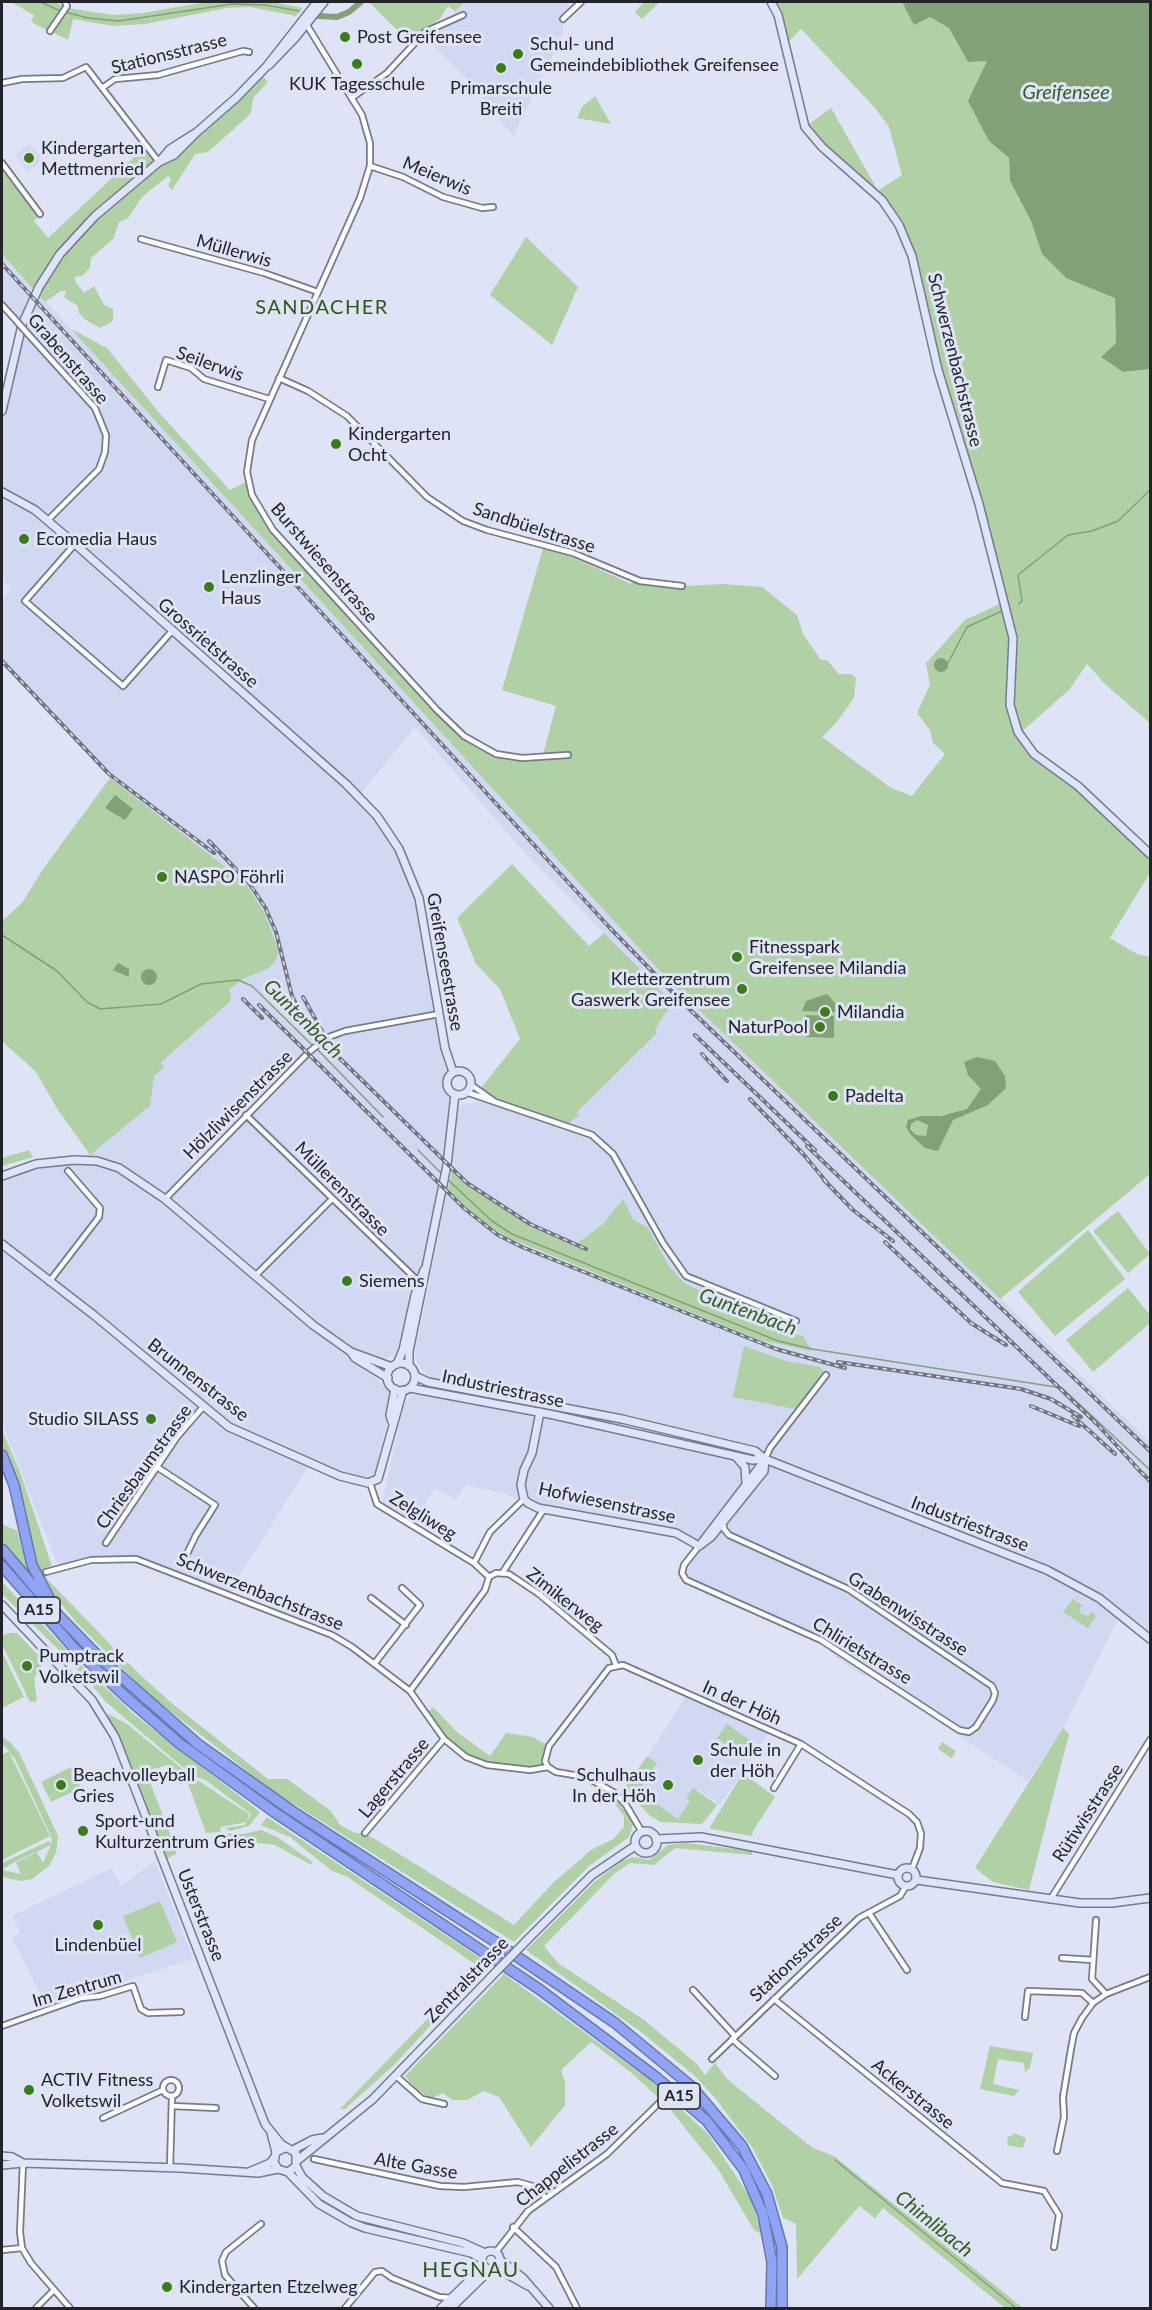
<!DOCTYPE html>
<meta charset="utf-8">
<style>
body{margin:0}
#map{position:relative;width:1152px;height:2310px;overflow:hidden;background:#dee3f5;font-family:Lato,sans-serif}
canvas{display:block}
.frame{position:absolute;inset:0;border:3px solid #22242a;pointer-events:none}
</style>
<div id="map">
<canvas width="1152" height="2310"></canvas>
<div class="frame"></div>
</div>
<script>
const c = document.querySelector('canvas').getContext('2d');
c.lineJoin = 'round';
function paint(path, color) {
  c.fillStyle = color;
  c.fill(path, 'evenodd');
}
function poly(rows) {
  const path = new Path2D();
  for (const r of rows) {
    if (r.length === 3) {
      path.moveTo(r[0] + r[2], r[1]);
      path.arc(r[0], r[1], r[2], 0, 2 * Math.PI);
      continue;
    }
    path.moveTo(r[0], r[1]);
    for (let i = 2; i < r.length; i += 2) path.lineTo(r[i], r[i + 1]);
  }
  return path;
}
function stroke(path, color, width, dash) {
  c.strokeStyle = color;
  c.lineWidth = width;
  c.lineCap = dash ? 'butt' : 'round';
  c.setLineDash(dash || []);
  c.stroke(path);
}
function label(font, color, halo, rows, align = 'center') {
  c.font = font + ' Lato,sans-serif';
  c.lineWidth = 6;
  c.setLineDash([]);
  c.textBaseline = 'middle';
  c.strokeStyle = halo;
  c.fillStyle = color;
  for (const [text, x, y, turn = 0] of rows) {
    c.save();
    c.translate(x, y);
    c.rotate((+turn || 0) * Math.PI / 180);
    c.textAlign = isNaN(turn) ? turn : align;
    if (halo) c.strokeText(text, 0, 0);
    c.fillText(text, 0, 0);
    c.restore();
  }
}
const built = poly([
 [465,2,581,2,563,19,563,33,559,42,513,136,471,83,439,51,425,32,455,18,455,11],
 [30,143,43,160,28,172,15,155],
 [2,254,669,981,1150,1442,1150,1639,1121,1614,1063,1728,1028,1781,871,1678,862,1675,834,1656,821,1640,686,1580,682,1573,684,1565,699,1546,685,1536,544,1509,520,1498,515,1499,507,1494,466,1485,455,1500,435,1488,413,1522,382,1504,403,1407,410,1396,424,1393,427,1375,417,1362,415,1352,448,1189,477,1217,524,1246,760,1340,812,1350,802,1336,786,1333,782,1326,701,1294,701,1291,684,1283,669,1266,648,1228,633,1219,623,1200,603,1224,576,1244,530,1224,470,1186,452,1170,458,1109,462,1104,473,1103,481,1088,505,1103,530,1111,579,1115,575,1113,657,1033,655,1030,665,1013,674,1004,526,854,415,727,359,796,386,828,415,886,449,1061,444,1062,447,1070,444,1085,449,1096,447,1133,426,1249,422,1266,412,1282,399,1347,396,1354,381,1360,374,1375,389,1392,390,1402,377,1472,366,1480,311,1462,228,1594,136,1559,108,1558,59,1568,2,1423,2,1176,31,1166,90,1160,90,1155,150,1106,154,1076,160,1063,231,1002,230,989,241,980,269,968,276,960,276,939,254,895,245,882,110,778,2,664,2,600,11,589,2,580,2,411,22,325,2,305],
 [686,1696,769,1733,720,1805,699,1790,678,1821,629,1786],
 [155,1861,193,1959,100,1990,77,1992,44,2002,12,1937,20,1933,12,1916,112,1868,121,1886]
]);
const green = poly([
 [11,2,53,2,74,9,113,15,142,13,207,2,272,2,303,8,296,16,250,7,227,8,145,24,113,26,73,19,68,40,31,22,34,15],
 [369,2,465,2,455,11,448,6,440,19,408,41],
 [644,2,657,2,658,4,642,19,635,12],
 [768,2,902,2,914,24,930,17,949,28,968,62,987,60,989,141,1009,158,1010,181,1031,221,1042,254,1066,278,1115,297,1116,343,1101,357,1123,372,1150,369,1150,723,1106,685,1087,664,1069,690,1019,734,1034,754,1079,786,1150,854,1150,873,1110,938,1137,954,1150,957,1150,1174,1000,1299,669,981,71,329,107,348,161,415,230,490,248,481,266,521,452,726,496,754,542,758,556,706,502,690,544,545,573,553,572,557,631,584,633,578,682,586,725,584,762,587,797,615,803,634,821,660,827,660,839,674,851,674,856,678,854,698,836,723,822,737,891,788,912,796,945,754,933,743,930,730,917,713,930,685,926,663,965,620,1004,602,950,415,915,267,887,206,822,147,805,127,831,108,878,191,902,175,889,127,876,109,801,29,785,45,781,29],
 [260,73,268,82,253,98,251,112,246,118,208,152,195,154,172,190,168,186,171,179,168,176,142,197,128,218,119,222,113,239,91,258,90,268,82,276,75,277,76,283,84,293,94,286,104,305,113,309,113,321,100,328,86,320,79,313,78,306,64,297,66,291,61,291,45,302,2,254,2,163,40,214,34,221,48,238,146,146,159,162,174,155],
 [595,96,611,124,577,118,582,107],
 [526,237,578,287,552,345,490,295],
 [110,778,245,882,265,914,279,951,276,960,269,968,241,980,230,989,231,1001,160,1063,164,1067,154,1076,150,1106,90,1155,58,1110,36,1072,2,1041,2,921,22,903,43,869],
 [512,864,589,946,604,933,674,1004,665,1013,655,1030,657,1033,576,1113,579,1115,569,1123,505,1103,481,1088,520,1039,500,989,476,964,457,918],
 [29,1150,33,1157,2,1166,2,1158],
 [452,1170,470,1186,530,1224,576,1244,603,1224,623,1199,633,1219,648,1228,669,1266,684,1283,701,1291,701,1294,782,1326,786,1333,803,1336,812,1351,760,1340,506,1237,477,1217,448,1189],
 [1118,1211,1150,1254,1128,1273,1093,1231],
 [1088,1230,1125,1279,1055,1336,1018,1292],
 [1128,1288,1150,1315,1150,1323,1093,1372,1066,1340],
 [744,1346,786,1361,820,1367,824,1372,795,1409,733,1397],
 [2,1430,20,1472,52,1566,44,1570,47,1579,138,1673,174,1705,268,1779,287,1779,331,1811,340,1825,355,1833,365,1833,514,1925,553,1883,591,1850,613,1839,624,1827,624,1816,609,1797,612,1795,634,1822,629,1837,589,1866,514,1942,273,1791,147,1693,76,1622,53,1594,40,1575,21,1496,2,1446],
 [2,1522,5,1526,17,1530,30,1576,2,1540],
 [2,1582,78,1662,136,1716,260,1812,249,1826,230,1831,225,1828,245,1825,246,1822,221,1827,220,1832,206,1833,187,1781,167,1765,150,1770,148,1777,176,1850,176,1854,163,1861,107,1713,127,1724,191,1776,249,1814,247,1821,251,1814,207,1781,192,1775,106,1702,77,1668,2,1594],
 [1073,1599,1083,1606,1079,1608,1080,1613,1088,1616,1091,1611,1096,1616,1088,1628,1063,1612],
 [11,1633,17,1633,44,1661,34,1678,37,1701,30,1702,2,1644,2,1635],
 [2,1652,24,1697,2,1708],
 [433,1707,458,1733,490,1756,506,1733,533,1737,549,1746,545,1754,548,1767,530,1770,487,1765,466,1757,444,1739,427,1714],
 [727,1724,751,1741,741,1756,717,1738],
 [1063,1728,1069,1734,1029,1890,993,1882,975,1868],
 [2,1737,11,1743,20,1754,58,1836,56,1853,49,1866,32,1879,22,1881,2,1877,2,1863,49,1841,51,1844,52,1839,50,1836,2,1860,2,1755,9,1751,2,1744],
 [9,1752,15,1759,51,1836,50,1836],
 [51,1845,43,1863,37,1852,16,1863,21,1874,2,1870,11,1864],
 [942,1742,956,1751,952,1758,938,1749],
 [647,1756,657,1763,638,1791,678,1819,690,1801,686,1798,693,1788,717,1805,702,1824,660,1822,649,1815,624,1789],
 [71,1767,81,1788,51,1802,41,1782],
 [743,1773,775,1797,753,1831,752,1836,711,1829,710,1827],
 [267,1817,488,1963,394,2065,345,2109,340,2109,474,1971,475,1964,346,1876,332,1871,290,1837,261,1825],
 [261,1830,277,1837,313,1862,311,1865,275,1845,216,1838,215,1833,243,1834],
 [686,1843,752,1851,752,1855,675,1848,654,1865,630,1863,614,1874,544,1946,558,1963,644,2020,696,2063,705,2075,715,2063,727,2079,795,2134,813,2148,834,2156,1023,2308,1005,2308,883,2208,875,2218,859,2206,797,2279,796,2224,783,2218,772,2185,752,2147,716,2099,695,2076,641,2032,526,1950,594,1882,622,1861,633,1857,649,1860,668,1845],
 [160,1901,177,1942,140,1958,123,1916],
 [504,1974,650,2080,708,2134,750,2197,763,2235,754,2230,718,2169,669,2108,633,2074,591,2042,561,2070,565,2082,565,2105,531,2147,499,2097,484,2091,467,2100,452,2100,443,2093,430,2099,414,2087,405,2076],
 [990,2046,1033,2053,1030,2068,1025,2072,1024,2063,998,2059,993,2084,1019,2090,1014,2096,980,2089],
 [1013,2133,1026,2138,1023,2148,1007,2145,1008,2136,1012,2137]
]);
const water = poly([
 [902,2,1150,2,1150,369,1123,372,1101,357,1116,343,1115,298,1066,278,1042,254,1031,221,1010,181,1009,158,989,141,968,101,987,61,968,62,949,28,930,17,914,25],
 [941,665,7],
 [115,795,133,809,125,820,105,808],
 [118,963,129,969,129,977,113,970],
 [149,977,8],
 [827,994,835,1003,835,1012,802,1011,806,1001],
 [806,1015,834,1016,834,1038,806,1037],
 [977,1057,995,1061,1005,1076,1006,1088,988,1105,953,1120,938,1151,925,1148,910,1134,906,1127,908,1120,921,1116,942,1116,967,1109,981,1089,968,1075,964,1062],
 [917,1120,928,1125,926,1136,916,1135,910,1129,911,1124]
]);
const stream = poly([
 [40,2,61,11],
 [65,12,88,18,119,21,232,4,265,5,299,11],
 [1019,604,1022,601,1018,575,1068,535,1092,531,1118,521,1150,490],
 [948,663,967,627,1002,611],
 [2,935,57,971,87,1002,100,1009,161,1004,201,984,238,980,252,986,313,1046],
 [317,1049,383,1117],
 [418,1150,443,1175],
 [446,1178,492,1221,512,1234,778,1341,812,1349,1062,1388,1150,1470],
 [835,2160,1016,2308]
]);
const canal = poly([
 [319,16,337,17,349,12,361,2]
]);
const street = poly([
 [563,19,581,2],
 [305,22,362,115,370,143,370,166,360,198,252,440,247,472,252,495,273,530,437,710,464,736,496,754,522,758,568,755],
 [50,31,67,6,65,2],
 [2,83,22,79,63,78,86,67,159,162],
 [102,88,115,79,158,75,243,51,249,52],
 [353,97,387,73,425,32,463,15],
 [2,163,40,214],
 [370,166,403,177,443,197,482,208,493,207],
 [141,239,264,273,318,292],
 [2,305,13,317],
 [28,334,95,408,106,435,105,452,99,469,48,520],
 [279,378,308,391,347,416,427,497,463,521,487,530,573,553,640,581,682,586],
 [158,387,166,360,191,368,204,379,269,399],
 [75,544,25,601,123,686,172,631],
 [470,1084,494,1101],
 [466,1092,592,1135,613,1154,663,1243,686,1276,796,1321],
 [246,1115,419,1282],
 [165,1199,308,1053,326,1038,345,1031,439,1014],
 [255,1276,332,1199],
 [49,1282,99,1217,100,1208,68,1171],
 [765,1459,770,1448,826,1375],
 [157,1467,215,1505,196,1535,183,1562],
 [370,1483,377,1504,474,1563,489,1577],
 [106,1543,177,1437,203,1407],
 [699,1546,684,1565,682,1573,686,1580,821,1640,959,1730,969,1732,976,1727,993,1700,995,1693,992,1686,848,1589,729,1535,724,1529,723,1522],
 [474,1563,490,1532,524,1499],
 [46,1572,91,1560,136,1559,332,1635,352,1647,410,1691,444,1739,466,1757,487,1765,530,1770,548,1767,556,1772,586,1777,615,1793,626,1805,642,1832],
 [503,1572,544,1509],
 [489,1577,496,1573,509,1574,539,1594,612,1655,616,1665],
 [371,1598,406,1625],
 [375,1663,420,1605,402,1588],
 [410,1691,485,1590,489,1577],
 [548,1767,545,1761,549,1746,609,1668,623,1665,801,1744,909,1814,917,1822,921,1833,920,1848,912,1869],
 [774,1788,801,1744],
 [365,1833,444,1739],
 [1050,1900,1150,1740],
 [869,1913,907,1970],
 [1096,1920,1092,1979,1106,1994],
 [1062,1958,1093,1960],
 [693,1990,735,2036],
 [774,1999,1002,2183,1044,2191,1059,2215,1054,2247],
 [1025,2017,1028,1991,1082,1993,1093,2003],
 [2,2026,81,1998,100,1996,133,1986,141,2009,148,2013,181,2012],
 [732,2039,775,2076],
 [712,2059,859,1918,900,1896,906,1886],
 [396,2076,422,2099,444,2104],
 [171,2088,8],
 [172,2106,216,2108],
 [103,2118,163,2090],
 [1057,2151,1064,2117,1063,2097,1071,2049,1074,2033,1082,2018,1093,2003,1106,1994,1150,1977],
 [314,2159,440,2186,464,2187,518,2182,536,2187,545,2197],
 [23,2163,20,2232,22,2248,31,2263,70,2308],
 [170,2168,172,2096],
 [513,2227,556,2267,577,2308],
 [2,2250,22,2248],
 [496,2252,528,2211,607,2154,659,2103],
 [36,2308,54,2290],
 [254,2308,225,2275,222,2261,226,2252,261,2224],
 [345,2308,375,2272,382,2271,392,2278,439,2297,452,2298]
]);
const secondary = poly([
 [771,2,778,15,805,127,822,147,882,200,899,225,912,256,938,370,979,504,1013,638,1010,705,1018,732,1034,754,1078,786,1150,854],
 [269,65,295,38,324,2],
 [159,162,174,155,196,133],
 [2,411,22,325,39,287,60,254,95,216,159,162,170,149,197,132,236,98,266,67,317,2],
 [2,492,35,510,75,544,346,784,377,816,399,849,419,898,445,1048,453,1072],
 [459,1083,12],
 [2,1176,36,1164,74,1160,97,1161,119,1168,165,1199,313,1325,351,1352,355,1358,388,1378],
 [2,1244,95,1316,229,1427,340,1476,368,1483,378,1479,403,1390],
 [351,1352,392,1367],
 [401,1377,14],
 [397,1364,403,1350,415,1295,424,1270],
 [409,1366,409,1351,447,1165,455,1094],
 [415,1376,428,1382,622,1419,755,1451,765,1459,1047,1570,1099,1598,1150,1639],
 [410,1388,554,1415,753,1460,765,1459],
 [540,1412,532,1453,524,1470,521,1485,524,1499,528,1503,538,1508,676,1533,699,1546],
 [392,1422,390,1415,395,1389],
 [736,1457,745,1467,746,1483],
 [700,1545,764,1461],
 [699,1546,711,1537,764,1471,765,1459],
 [2,1605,92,1700,115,1737,265,2124,281,2144,296,2153,296,2166,288,2172,278,2169,274,2162,276,2152,285,2148],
 [646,1842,11],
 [656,1839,701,1837,898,1875],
 [907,1877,9],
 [917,1880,1080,1903,1112,1903,1150,1898],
 [528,1939,592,1875,635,1846],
 [271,2133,276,2152],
 [293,2150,312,2140,322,2138],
 [2,2156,12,2157,23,2163],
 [298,2160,373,2099,491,1977],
 [2,2165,23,2163,180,2168,258,2173,278,2169],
 [296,2166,302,2177,323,2196,357,2216,463,2243,485,2253],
 [251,2171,270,2163,274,2158],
 [288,2172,319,2204,350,2222,365,2228,471,2253,482,2259],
 [491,2260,9],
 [500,2260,523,2278,549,2308],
 [496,2268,528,2286],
 [441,2308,475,2275,482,2262],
 [451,2308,491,2269]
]);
const highway = poly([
 [2,1455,14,1485,32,1565,50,1600],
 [2,1549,59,1616,100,1658,199,1745,292,1811,494,1941,615,2023,691,2086,742,2146,767,2194,782,2247,782,2308],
 [2,1566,73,1647,126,1697,179,1743,274,1812,539,1989,656,2077,707,2121,744,2170,763,2214,772,2262,771,2308]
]);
const rail = poly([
 [2,264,610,928,680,1000,1150,1451],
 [2,661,109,774,214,853],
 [209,841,249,883,265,907,276,932,292,996,302,1016,318,1037,467,1183,530,1224,586,1249],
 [303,997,323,1033],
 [243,999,262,1018],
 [259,1005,465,1209,498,1235,522,1247,776,1349,845,1368],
 [695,1035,815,1150],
 [702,1054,727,1081],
 [750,1099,804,1155,829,1185],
 [807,1146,1097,1424,1140,1471],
 [824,1180,853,1210,893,1241],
 [885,1242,971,1323,1006,1345],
 [838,1362,1021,1389,1051,1399,1081,1417],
 [1031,1406,1079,1426],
 [1073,1416,1115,1454],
 [1135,1466,1150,1481]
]);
const streetBridge = poly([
 [13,317,28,334]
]);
const secondaryBridge = poly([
 [491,1977,528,1939]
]);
const markers = [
 [345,37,6,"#3a7b1a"],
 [518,54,6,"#3a7b1a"],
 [357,64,6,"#3a7b1a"],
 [501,68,6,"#3a7b1a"],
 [29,158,6,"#3a7b1a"],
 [336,444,6,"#3a7b1a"],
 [24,539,6,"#3a7b1a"],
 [209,587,6,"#3a7b1a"],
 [162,877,6,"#3a7b1a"],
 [737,957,6,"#3a7b1a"],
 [742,989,6,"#3a7b1a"],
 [825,1012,6,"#3a7b1a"],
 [820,1027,6,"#3a7b1a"],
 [833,1096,6,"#3a7b1a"],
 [347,1281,6,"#3a7b1a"],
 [151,1419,6,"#3a7b1a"],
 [27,1666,6,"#3a7b1a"],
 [698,1760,6,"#3a7b1a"],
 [61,1785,6,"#3a7b1a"],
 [668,1785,6,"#3a7b1a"],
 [83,1831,6,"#3a7b1a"],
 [98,1925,6,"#3a7b1a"],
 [29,2090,6,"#3a7b1a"],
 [167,2287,6,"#3a7b1a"]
];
const shields = [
 [39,1610,42],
 [679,2096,42]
];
const shieldNames = [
 ["A15",39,1610],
 ["A15",679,2096]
];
const poiNames = [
 ["Post Greifensee",357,37],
 ["Schul- und",530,44],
 ["Gemeindebibliothek Greifensee",530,65],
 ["KUK Tagesschule",357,84,"center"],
 ["Primarschule",501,88,"center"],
 ["Breiti",501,109,"center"],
 ["Kindergarten",41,148],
 ["Mettmenried",41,169],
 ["Kindergarten",348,434],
 ["Ocht",348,455],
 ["Ecomedia Haus",36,539],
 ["Lenzlinger",221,577],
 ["Haus",221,598],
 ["NASPO Föhrli",174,877],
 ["Fitnesspark",749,947],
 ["Greifensee Milandia",749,968],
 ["Kletterzentrum",730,979,"right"],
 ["Gaswerk Greifensee",730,1000,"right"],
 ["Milandia",837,1012],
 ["NaturPool",808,1027,"right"],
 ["Padelta",845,1096],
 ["Siemens",359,1281],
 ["Studio SILASS",139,1419,"right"],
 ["Pumptrack",39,1656],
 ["Volketswil",39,1677],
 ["Schule in",710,1750],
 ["der Höh",710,1771],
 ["Beachvolleyball",73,1775],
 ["Gries",73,1796],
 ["Schulhaus",656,1775,"right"],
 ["In der Höh",656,1796,"right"],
 ["Sport-und",95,1821],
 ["Kulturzentrum Gries",95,1842],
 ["Lindenbüel",98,1945,"center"],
 ["ACTIV Fitness",41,2080],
 ["Volketswil",41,2101],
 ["Kindergarten Etzelweg",179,2287]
];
const streetNames = [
 ["Stationsstrasse",169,54,-14],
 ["Meierwis",437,176,23],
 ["Müllerwis",234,251,16],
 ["Grabenstrasse",68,359,49],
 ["Schwerzenbachstrasse",955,360,76],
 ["Seilerwis",210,364,20],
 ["Sandbüelstrasse",534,528,18],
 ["Burstwiesenstrasse",324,563,49],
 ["Grossrietstrasse",208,643,41],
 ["Greifenseestrasse",445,962,80],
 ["Hölzliwisenstrasse",238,1105,-45],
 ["Müllerenstrasse",342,1189,45],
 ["Brunnenstrasse",198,1380,38],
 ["Industriestrasse",503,1389,12],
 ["Chriesbaumstrasse",144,1467,-54],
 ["Hofwiesenstrasse",607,1503,12],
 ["Zelgliweg",423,1516,32],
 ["Industriestrasse",970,1524,21],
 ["Schwerzenbachstrasse",260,1592,22],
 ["Zimikerweg",565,1600,38],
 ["Grabenwisstrasse",908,1614,33],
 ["Chlirietstrasse",862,1651,31],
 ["In der Höh",742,1703,24],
 ["Lagerstrasse",394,1778,-50],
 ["Rütiwisstrasse",1088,1813,-57],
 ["Usterstrasse",201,1915,68],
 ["Stationsstrasse",796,1958,-43],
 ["Zentralstrasse",467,1980,-46],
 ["Im Zentrum",77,1989,-16],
 ["Ackerstrasse",913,2094,39],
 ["Chappelistrasse",567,2165,-38],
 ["Alte Gasse",416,2166,10]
];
const waterNames = [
 ["Greifensee",1066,93],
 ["Guntenbach",303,1019,45],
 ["Guntenbach",748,1312,20],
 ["Chimlibach",934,2224,39]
];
const neighbourhoodNames = [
 ["SANDACHER",322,308]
];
const quarterNames = [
 ["HEGNAU",471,2270]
];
paint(built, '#d1d8f1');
paint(green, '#b0d0a5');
paint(water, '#82a176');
stroke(stream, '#82a176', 1.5);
stroke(canal, '#82a176', 6);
stroke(street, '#767b8b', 8);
stroke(secondary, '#767b8b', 10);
stroke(highway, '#6977ad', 12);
stroke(street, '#fff', 4.5);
stroke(secondary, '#dde4fc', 7);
stroke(highway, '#8fa4f4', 9);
stroke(rail, '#71747f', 4);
stroke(rail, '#dee3f5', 1.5, [4.5]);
stroke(streetBridge, '#767b8b', 8, []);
stroke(secondaryBridge, '#767b8b', 10, []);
stroke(streetBridge, '#fff', 4.5);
stroke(secondaryBridge, '#dde4fc', 7);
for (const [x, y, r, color] of markers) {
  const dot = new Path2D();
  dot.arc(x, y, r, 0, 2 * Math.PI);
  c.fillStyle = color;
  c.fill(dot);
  stroke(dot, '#dee3f5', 2);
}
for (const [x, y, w] of shields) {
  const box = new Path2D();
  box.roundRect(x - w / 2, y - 13, w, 26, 4.5);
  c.fillStyle = '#dee3f5';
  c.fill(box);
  stroke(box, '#22242a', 1.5);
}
label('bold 16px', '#22242a', null, shieldNames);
label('18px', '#22242a', '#dee3f5', poiNames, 'left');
label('18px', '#22242a', '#dee3f5', streetNames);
label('italic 20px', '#335d21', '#dee3f5', waterNames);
c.letterSpacing = '1.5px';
label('20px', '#2e571c', '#dee3f5', neighbourhoodNames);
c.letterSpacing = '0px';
c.letterSpacing = '1.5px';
label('21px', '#2e571c', '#dee3f5', quarterNames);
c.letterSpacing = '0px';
</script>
